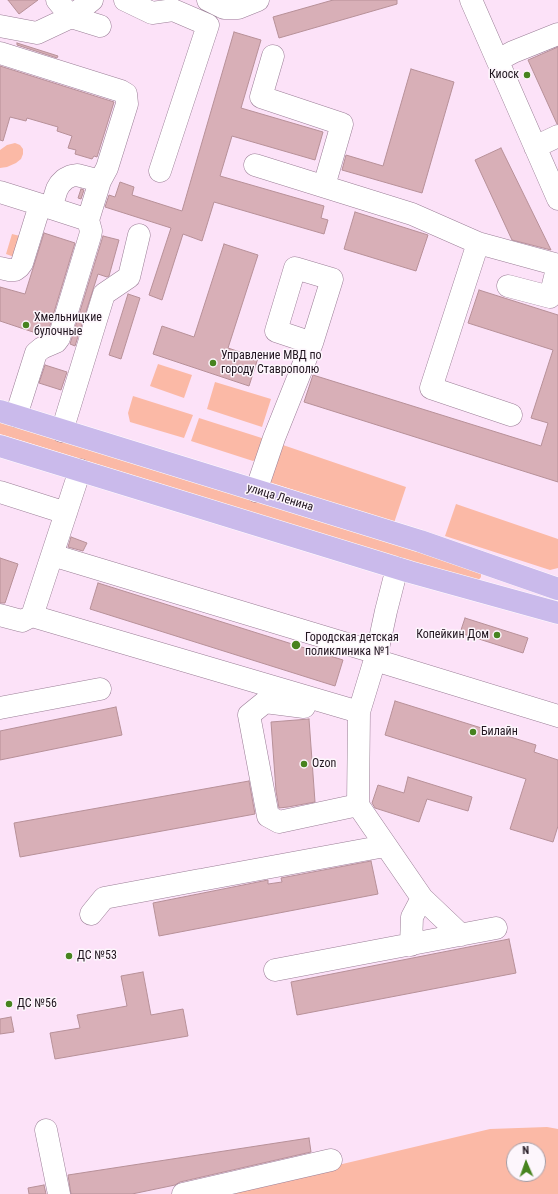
<!DOCTYPE html>
<meta charset="utf-8">
<style>
body{margin:0}
#map{position:relative;width:558px;height:1194px;overflow:hidden;background:#fce2f8;font-family:"Roboto Condensed",sans-serif}
canvas{display:block}
.north{position:absolute;left:506px;top:1142px;width:40px;height:40px;box-sizing:border-box;background:#fdf6fc;border:1px solid #a59ca4;border-radius:50%;rotate:358deg;font-size:11px;font-weight:700;line-height:16px;text-align:center;color:#20151f}
.north::after{content:'';display:block;margin:auto;width:14px;height:18px;background:#47831f;clip-path:polygon(50% 0,100% 100%,50% 72%,0 100%)}
</style>
<div id="map">
<canvas width="558" height="1194"></canvas>
<div class="north">N</div>
</div>
<script>
const c = document.querySelector('canvas').getContext('2d');
c.lineJoin = 'round';
function paint(path, color) {
  c.fillStyle = color;
  c.fill(path, 'evenodd');
}
function poly(rows) {
  const path = new Path2D();
  for (const r of rows) {
    path.moveTo(r[0], r[1]);
    for (let i = 2; i < r.length; i += 2) path.lineTo(r[i], r[i + 1]);
  }
  return path;
}
function stroke(path, color, width, dash) {
  c.strokeStyle = color;
  c.lineWidth = width;
  c.lineCap = dash ? 'butt' : 'round';
  c.setLineDash(dash || []);
  c.stroke(path);
}
function label(font, color, halo, rows, align = 'center') {
  c.font = font + ' "Roboto Condensed",sans-serif';
  c.lineWidth = 3;
  c.setLineDash([]);
  c.textBaseline = 'middle';
  c.strokeStyle = halo;
  c.fillStyle = color;
  for (const [text, x, y, turn = 0] of rows) {
    c.save();
    c.translate(x, y);
    c.rotate((+turn || 0) * Math.PI / 180);
    c.textAlign = isNaN(turn) ? turn : align;
    if (halo) c.strokeText(text, 0, 0);
    c.fillText(text, 0, 0);
    c.restore();
  }
}
const green = poly([
 [15,143,20,145,23,149,23,154,21,159,16,163,7,167,0,168,0,150,7,145],
 [12,234,24,237,17,258,6,254],
 [158,364,192,375,184,398,150,386],
 [215,382,271,399,262,427,207,409],
 [133,396,193,415,184,438,130,422,128,413],
 [199,418,268,440,263,454,253,461,191,441],
 [0,422,418,551,481,573,481,577,477,582,0,434],
 [280,444,406,487,394,523,269,482],
 [456,504,558,539,558,568,550,570,445,536],
 [547,1127,558,1129,558,1194,216,1194,490,1129],
 [514,1150,538,1150,538,1174,514,1174]
]);
const building = poly([
 [8,0,38,0,19,14,8,0],
 [333,0,397,0,397,4,279,38,273,17,333,0],
 [234,32,261,40,241,108,323,132,315,160,232,136,220,176,324,206,321,218,328,220,324,234,214,202,202,241,183,234,162,300,149,295,171,228,105,207,109,195,115,197,120,182,134,187,132,195,182,211,234,32],
 [17,43,58,56,57,58,17,45,17,43],
 [558,47,558,124,557,124,528,60,558,47],
 [0,66,114,102,97,157,94,156,92,159,75,154,76,150,68,148,72,136,57,131,58,127,27,118,26,121,10,117,3,141,0,140,0,66],
 [411,69,454,82,422,193,342,170,346,155,383,166,411,69],
 [501,148,551,250,512,240,475,160,501,148],
 [81,189,84,190,81,199,78,198,81,189],
 [355,212,428,235,416,271,344,249,355,212],
 [44,233,75,243,48,332,42,335,0,321,0,287,25,294,44,233],
 [103,236,119,240,109,276,107,277,98,274,75,346,70,344,103,236],
 [224,244,258,255,228,348,258,358,249,386,153,354,162,326,194,337,224,244],
 [479,290,558,315,558,482,304,402,313,375,541,446,548,423,531,418,553,350,468,323,479,290],
 [128,294,140,298,121,359,109,355,128,294],
 [45,365,67,372,61,390,39,383,45,365],
 [71,537,87,543,83,551,68,547,71,537],
 [0,558,18,564,5,603,0,603,0,558],
 [98,583,343,660,335,686,90,609,98,583],
 [465,618,528,638,523,653,460,633,465,618],
 [395,701,536,745,534,752,558,760,558,826,553,842,510,829,526,779,385,735,395,701],
 [116,707,122,735,0,760,0,731,116,707],
 [309,719,315,802,288,807,279,808,276,791,271,722,309,719],
 [408,777,472,797,468,811,427,799,419,822,375,808,372,803,378,785,404,793,408,777],
 [249,781,255,814,20,857,14,823,249,781],
 [371,861,378,894,159,936,153,903,268,880,268,884,282,882,281,878,371,861],
 [509,939,516,973,297,1015,291,982,509,939],
 [143,972,151,1015,183,1009,188,1036,55,1059,50,1033,80,1028,77,1015,127,1006,121,976,143,972],
 [11,1017,14,1032,0,1034,0,1019,11,1017],
 [309,1138,311,1152,180,1182,175,1185,132,1194,71,1194,68,1175,309,1138],
 [44,1185,46,1194,29,1194,28,1188,44,1185]
]);
const minor = poly([
 [57,0,71,17,92,0],
 [125,0,152,13,173,10,208,25,160,171],
 [208,0,224,8,238,8,258,0],
 [471,0,558,199],
 [0,26,37,33,71,17,100,26],
 [0,53,121,91,126,94,127,104,107,168,100,181,77,175,71,176,65,179,60,184,57,189,51,208,0,192],
 [273,56,261,97,342,124,324,186],
 [498,60,513,52,558,34],
 [535,147,558,136],
 [255,165,412,214,478,243,558,265],
 [88,220,100,181],
 [478,243,431,388,511,415],
 [0,268,9,270,15,270,19,267,22,263,40,205],
 [508,286,550,297,558,265],
 [16,416,36,353,42,348,56,342,59,338,90,236,91,231,88,220,51,208],
 [62,431,104,294,129,277,139,235],
 [256,491,274,438,312,343,332,279,295,268,276,331,312,343],
 [0,492,66,513],
 [52,555,377,653],
 [397,568,386,611,377,653,359,712,358,805,422,898,461,935],
 [0,615,22,621,32,616,80,470],
 [32,616,359,712],
 [375,660,558,716],
 [304,707,265,702,249,715,268,816,279,822,358,805],
 [0,708,100,689],
 [206,879,385,846],
 [91,914,104,898,200,880],
 [411,945,412,917,422,898],
 [275,970,496,928],
 [46,1130,59,1194],
 [183,1194,331,1160]
]);
const major = poly([
 [0,411,420,541,558,589],
 [0,446,410,572,558,613]
]);
const markers = [
 [527,75,4,"#47831f"],
 [26,325,4,"#47831f"],
 [213,363,4,"#47831f"],
 [497,635,4,"#47831f"],
 [296,645,5,"#47831f"],
 [473,732,4,"#47831f"],
 [304,764,4,"#47831f"],
 [69,956,4,"#47831f"],
 [9,1004,4,"#47831f"]
];
const poiNames = [
 ["Киоск",519,75,"right"],
 ["Хмельницкие",34,318],
 ["булочные",34,332],
 ["Управление МВД по",221,356],
 ["городу Ставрополю",221,370],
 ["Копейкин Дом",489,635,"right"],
 ["Городская детская",305,638],
 ["поликлиника №1",305,652],
 ["Билайн",481,732],
 ["Ozon",312,764],
 ["ДС №53",77,956],
 ["ДС №56",17,1004]
];
const streetNames = [
 ["улица Ленина",280,498,17]
];
paint(green, '#fbb9a6');
paint(building, '#d8afb7');
stroke(building, '#b79098', 1);
stroke(minor, '#9a7e96', 23);
stroke(major, '#fff', 23);
stroke(minor, '#fff', 22);
stroke(major, '#cabaeb', 22);
for (const [x, y, r, color] of markers) {
  const dot = new Path2D();
  dot.arc(x, y, r, 0, 2 * Math.PI);
  c.fillStyle = color;
  c.fill(dot);
  stroke(dot, '#fdf6fc', 1.5);
}
label('12px', '#20151f', '#fdf6fc', poiNames, 'left');
label('12px', '#20151f', '#fdf6fc', streetNames);
</script>
